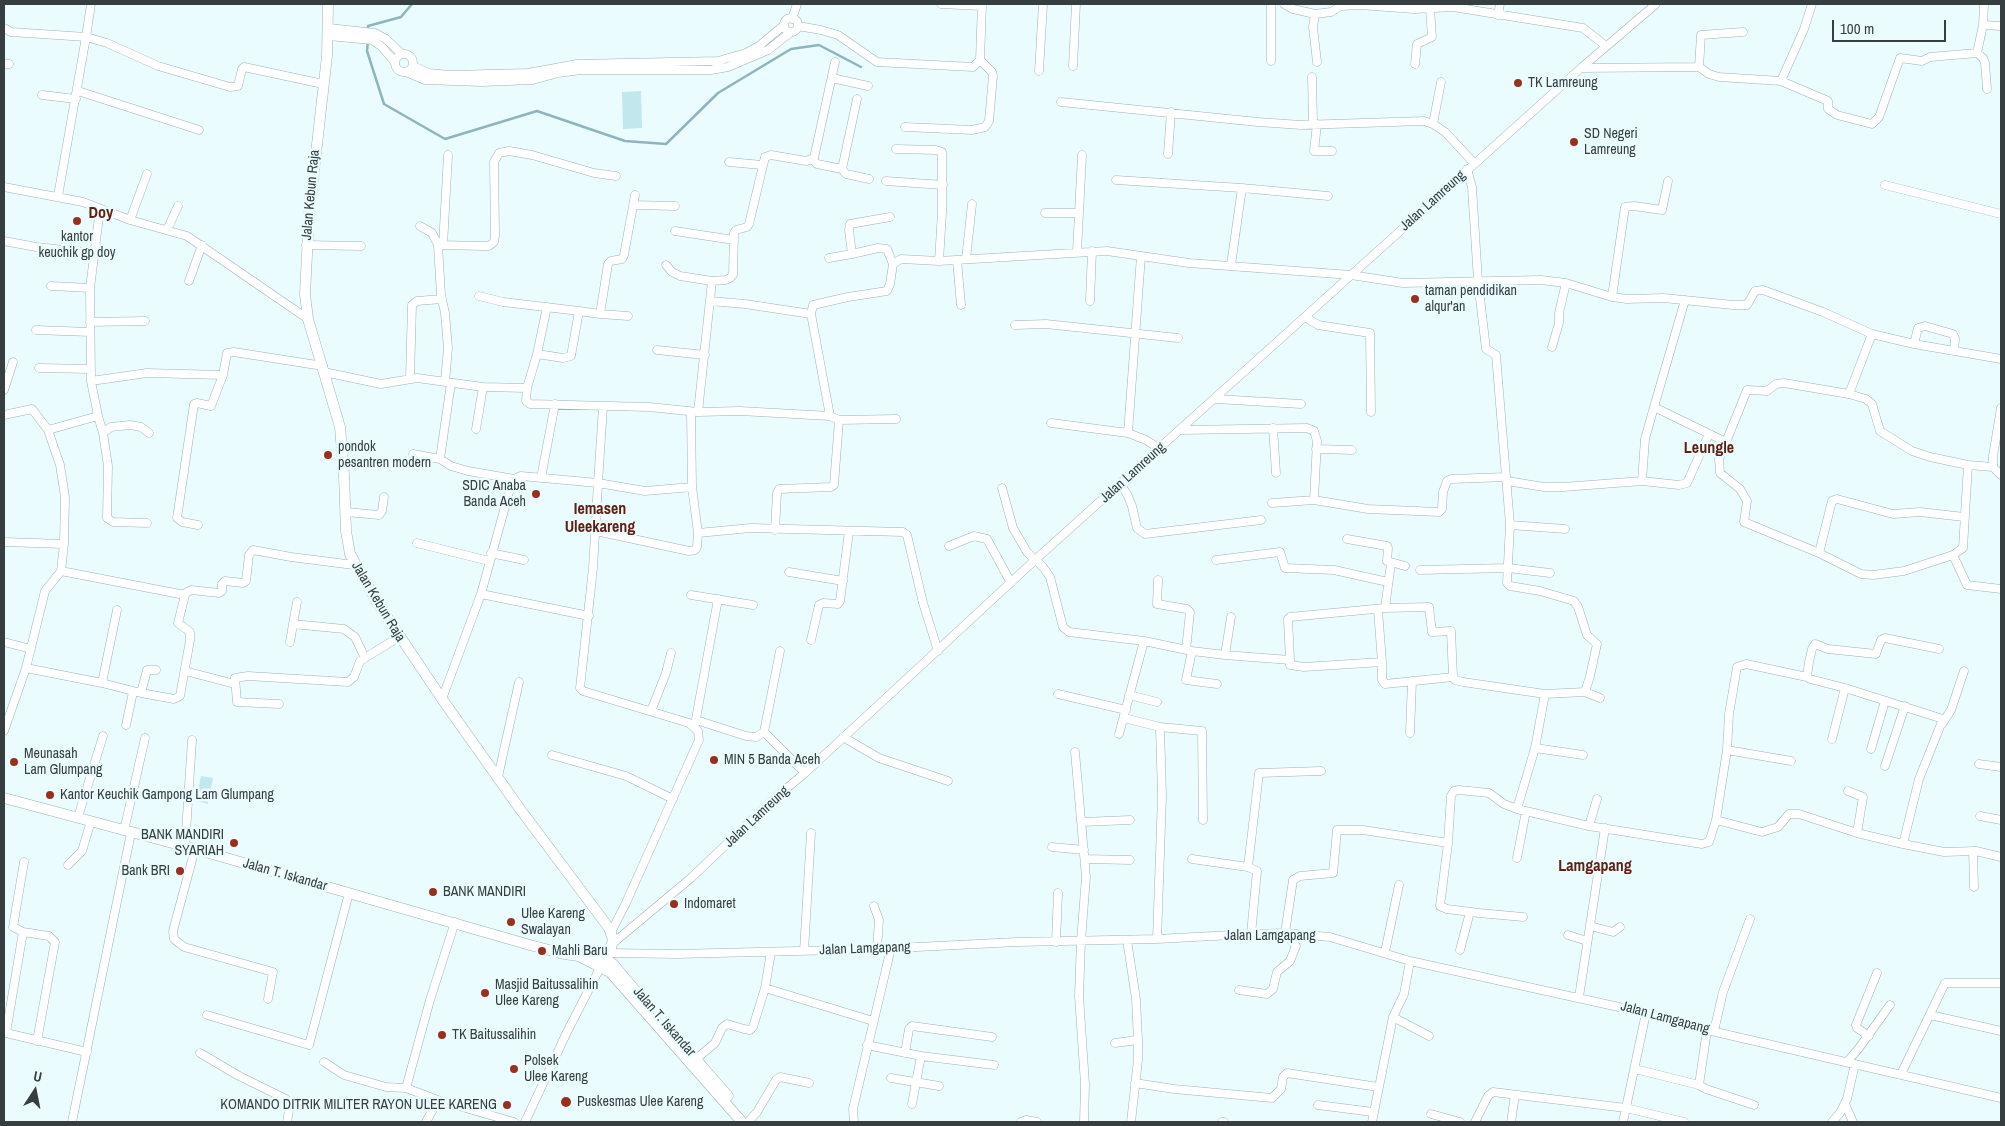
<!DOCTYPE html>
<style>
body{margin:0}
#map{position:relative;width:2005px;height:1126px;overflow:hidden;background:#ebfcff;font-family:"Archivo Narrow",sans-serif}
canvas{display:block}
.frame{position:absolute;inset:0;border:5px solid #373e3f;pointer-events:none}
.north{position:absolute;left:10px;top:1066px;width:50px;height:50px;-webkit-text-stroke:4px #ebfcff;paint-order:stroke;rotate:11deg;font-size:14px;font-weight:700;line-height:20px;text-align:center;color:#373e3f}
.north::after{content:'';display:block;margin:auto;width:18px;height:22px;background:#373e3f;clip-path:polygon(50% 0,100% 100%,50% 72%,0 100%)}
.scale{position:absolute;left:1832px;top:20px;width:114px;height:22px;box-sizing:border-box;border:2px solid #373e3f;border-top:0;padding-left:6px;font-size:15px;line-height:18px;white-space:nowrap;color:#373e3f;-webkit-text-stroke:4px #ebfcff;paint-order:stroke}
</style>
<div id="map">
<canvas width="2005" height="1126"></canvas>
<div class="frame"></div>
<div class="north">U</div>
<div class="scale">100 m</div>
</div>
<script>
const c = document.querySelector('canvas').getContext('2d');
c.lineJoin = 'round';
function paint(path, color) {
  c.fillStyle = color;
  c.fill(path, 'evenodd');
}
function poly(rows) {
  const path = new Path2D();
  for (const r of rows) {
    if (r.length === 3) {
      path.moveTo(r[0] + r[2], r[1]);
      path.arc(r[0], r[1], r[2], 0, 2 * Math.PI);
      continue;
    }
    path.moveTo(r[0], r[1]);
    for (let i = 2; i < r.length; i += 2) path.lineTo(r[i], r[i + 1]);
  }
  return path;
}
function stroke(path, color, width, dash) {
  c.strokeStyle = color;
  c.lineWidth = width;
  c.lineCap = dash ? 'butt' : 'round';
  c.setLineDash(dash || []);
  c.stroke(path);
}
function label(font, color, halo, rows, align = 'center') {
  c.font = font + ' "Archivo Narrow",sans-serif';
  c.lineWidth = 5;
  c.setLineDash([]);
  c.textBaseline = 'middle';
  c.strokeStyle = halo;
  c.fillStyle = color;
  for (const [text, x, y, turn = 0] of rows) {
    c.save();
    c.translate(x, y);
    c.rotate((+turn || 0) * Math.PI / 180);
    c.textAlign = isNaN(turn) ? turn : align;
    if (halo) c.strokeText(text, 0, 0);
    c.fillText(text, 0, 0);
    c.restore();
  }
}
const green = poly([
 [641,91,642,128,623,129,622,92],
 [201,776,213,778,208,804,196,801]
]);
const stream = poly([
 [368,32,368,26,401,17,412,4],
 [368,40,367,51,384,104,445,139,537,111,625,141,666,144,718,93,791,49,819,45,861,67]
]);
const minor = poly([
 [91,4,86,37,107,43,158,66,230,87,238,86,242,69,244,67,323,84],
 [941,4,982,6],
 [1271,4,1271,61],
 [1284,4,1293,9,1315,14,1331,12,1341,6,1360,5,1414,9,1453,7,1583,28,1606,46],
 [1315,14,1313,27,1317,62],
 [1498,15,1500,4],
 [791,25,7],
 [792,19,797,4],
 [1983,25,2001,26],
 [798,26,821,30,838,35,877,62,973,67,980,60,982,4],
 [4,28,11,32,86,37,58,196],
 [329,28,375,33,386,39,402,54],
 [328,36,372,40,381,46,395,62],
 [1977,53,1983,58,1985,63,1987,89],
 [404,63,9],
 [4,64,9,64],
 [1415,64,1417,44,1432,37,1430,9],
 [413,66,429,73,450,75,528,73,577,64,718,61,746,53,759,46,784,25],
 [1073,66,1076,4],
 [1699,67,1701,35,1743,32],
 [1581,68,1699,67,1709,74,1719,77,1781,81,1828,101,1828,109,1837,115,1872,124,1879,117,1900,58,1922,61,1930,57,1977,53,1983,25,1984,4],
 [1039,71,1043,4],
 [406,72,425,80,482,82,533,80,558,73,581,70,711,70,728,67,768,50,791,32],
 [1312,77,1313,124],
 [832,78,868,86],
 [1781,81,1804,29,1812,4],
 [78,91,199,130],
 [42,95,76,99],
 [857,99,842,169,846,174,869,179],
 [1061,102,1258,122,1301,125,1424,121,1433,124,1445,132,1474,163],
 [1317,124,1314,151,1332,151],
 [1433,124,1441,82],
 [905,127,972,130,985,127,989,121,993,76,992,72,980,60],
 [896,149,936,150,942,152,942,212,939,261],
 [1168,154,1171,112],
 [813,160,817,164,842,169],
 [729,162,762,165],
 [1116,180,1242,188,1231,265],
 [886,181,943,185],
 [1885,185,2001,214],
 [4,187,83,202,130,220,187,236,308,319],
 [1242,188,1328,196],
 [633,205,675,206],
 [1045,213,1079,213],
 [890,217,850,224,849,230,852,254,878,248,887,249,893,264],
 [130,220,147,174],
 [420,226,432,233,438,245,441,295,445,313,448,348,445,382],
 [167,230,178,206],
 [675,231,734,240],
 [4,241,36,247,94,253],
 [306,245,361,246],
 [438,245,484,246,489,246,494,242,495,235,494,162,499,153,509,151,532,155,594,173,616,176],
 [443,245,448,155],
 [1077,252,1082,155],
 [829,258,852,254],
 [966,259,972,204],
 [957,260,961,305],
 [666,265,672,272,680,276,712,281],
 [189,281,202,245],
 [51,286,90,288],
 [479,296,503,302,579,311,571,356,563,358,537,354,527,388,526,401,530,404,649,407,698,412,740,411,830,416,839,420,896,419],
 [1612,297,1625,207,1634,206,1662,210,1668,181],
 [1685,300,1654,407,1726,442,1719,459,1720,473,1740,489,1747,501,1744,522,1819,553,1861,574,1873,575,1904,571,1953,555,1963,548,1968,465],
 [710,301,745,304,811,314],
 [1090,301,1092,251],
 [579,311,600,314,608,264,611,261,622,259,624,255,635,195],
 [600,314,628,316],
 [1305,317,1318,325,1370,333,1371,412],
 [90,322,145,321],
 [1015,325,1046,324,1178,338],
 [36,330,90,332],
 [1914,344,1918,328,1925,326,1953,334,1955,339,1954,351],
 [1552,347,1559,323,1559,313,1566,283],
 [657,350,705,355],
 [537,354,547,307],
 [39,368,91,369],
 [324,372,381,384,417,378,483,387,527,388],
 [410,378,412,305,417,301,442,299],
 [91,381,147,373,223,375],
 [4,390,13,362],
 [1849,394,1872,334],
 [1216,399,1301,404],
 [603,407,598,483,645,491,692,487],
 [2001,408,1993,456,1993,467,2001,475],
 [691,412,692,487,698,533,751,528,903,532,907,535,923,603,938,651],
 [698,412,712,281,726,280,730,278,733,275,734,233,736,230,747,227,749,224,765,157,771,155,806,161,814,158,835,62],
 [4,415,32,409,48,430,98,416,91,381,90,288,100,209],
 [98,416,103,433,108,466,107,518,113,522,147,523],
 [830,416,811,314,813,305,848,297,887,291,890,284,893,264,901,259,939,261,1107,251,1189,263,1351,275,1403,283,1541,280,1566,283,1612,297,1627,299,1664,298,1733,305,1747,305,1755,291,1763,290,1823,312,1872,334,1914,344,2001,359],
 [1051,423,1128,433,1146,440,1160,449],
 [1273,428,1276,473],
 [476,429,483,387],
 [1181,430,1307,428,1314,431,1317,441,1314,500,1272,503],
 [103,433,111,427,130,425,141,427,149,433],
 [1128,433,1141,256],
 [1726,442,1747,390,1767,391,1776,384,1784,383,1849,394,1866,399,1872,404,1880,431,1912,451,1930,457,1968,465,1993,467],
 [1316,449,1352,450],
 [413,454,440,459,451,466,468,471,514,479],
 [440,459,451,383],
 [541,478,555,404],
 [1507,481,1544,487,1563,487,1642,481,1679,485,1687,483,1709,434],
 [1642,481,1645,439,1654,407],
 [1120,484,1127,494,1132,506,1137,528,1145,534,1261,520],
 [1002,488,1013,528,1027,552,1043,567,1050,577,1063,627,1069,632,1144,641,1192,651,1225,655,1290,660,1288,619,1290,617,1385,608,1429,607,1432,632,1451,631,1453,677],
 [1314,500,1368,509,1439,512,1442,509,1443,492,1447,481,1451,479,1506,477],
 [346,512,379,515,382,511,384,497],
 [198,525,182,522,177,518,194,404,197,403,211,406,223,375,227,353,234,352,323,366],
 [1510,525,1565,529],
 [775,530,777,493,779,489,831,487,834,485,839,420],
 [596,531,689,551,695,550,697,547,698,533],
 [1347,539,1387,546,1388,548,1387,561,1405,566],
 [4,542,64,544],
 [417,543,489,561],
 [949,546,974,536,987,539,1011,583],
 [491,553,524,560],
 [1819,553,1832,501,1837,499,1893,514,1920,512,1964,517],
 [1953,555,1967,585,2001,589],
 [1216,560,1280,552,1285,568,1334,570,1388,582],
 [1420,570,1508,568,1550,573],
 [789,572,843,581],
 [1158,580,1157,604,1187,609,1190,612,1186,650],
 [184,594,191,590,219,593,222,591,222,584,225,581,243,583,246,581,249,555,253,550,291,557,354,565],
 [481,594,589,616],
 [691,595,753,605],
 [1385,608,1391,563],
 [293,624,297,602],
 [811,640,819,605,823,603,838,604,840,601,849,531],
 [4,642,31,649],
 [290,642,293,624,344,629,355,637,365,658],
 [1192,651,1186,680,1217,684],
 [1225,655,1231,617],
 [1290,660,1290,665,1304,667,1382,662,1378,610],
 [1382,662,1382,680,1385,684,1453,677,1455,680,1463,682,1545,694,1585,692,1590,676,1597,644,1587,635,1578,607,1574,601,1540,591,1510,586,1507,583,1510,525,1496,355,1486,349,1478,281,1472,187,1467,169],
 [26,668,102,683,141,693,174,699,180,696,190,640,190,632,178,623,185,595,61,571],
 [185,671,235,684],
 [102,683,117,610],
 [1585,692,1600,698],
 [141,693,147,670,156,670],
 [1058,694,1126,710],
 [1129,695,1157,702],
 [442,699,481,594,511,485,514,479,521,476,598,483,593,568,580,688,583,691,689,723,698,731,699,740,625,905,611,932],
 [279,704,237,702,235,678,248,676,348,682,354,677,360,661,399,637],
 [651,711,666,673,671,653],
 [1124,718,1160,727,1202,731,1203,820],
 [696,720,746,736,756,737,764,732,780,651],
 [695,724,718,599],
 [1942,724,1951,710,1964,671],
 [126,725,133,692],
 [4,731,26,668,45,591,61,571,64,544,65,497,60,465,48,430],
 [764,732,805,773],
 [1410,733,1412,681],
 [1119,734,1144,641],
 [843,737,879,758,948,781],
 [1832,739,1845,688],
 [1535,748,1583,755],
 [1871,749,1885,701],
 [1727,750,1791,761],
 [1075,752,1086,877,1081,941,1079,996,1085,1084,1084,1122],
 [552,755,626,776,673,799],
 [1979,764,2001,767],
 [1885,766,1905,706],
 [498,777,519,682],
 [1848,791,1863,797,1857,833],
 [1517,809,1535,748,1545,694],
 [1980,816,2001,820],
 [78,817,103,736],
 [1716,820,1727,750,1729,714,1737,667,1746,664,1807,677],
 [1082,822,1130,820],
 [1589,826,1597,799],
 [124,831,145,738],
 [1903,844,1919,779,1943,719,1845,688,1810,679,1807,677,1809,662,1812,649,1815,644,1828,649,1876,654,1881,640,1885,638,1939,649],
 [185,847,192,740],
 [1052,847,1084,850],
 [195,849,173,931,174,939,184,947,273,972,268,999],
 [1973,851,1974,887],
 [1517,858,1526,811],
 [1085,859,1130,860],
 [1192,859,1248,867],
 [24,862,13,927,23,932,49,936,55,942,37,1041],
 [68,865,82,851,91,821],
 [874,906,879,920,877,949],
 [1523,917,1479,913,1447,909,1440,906,1448,843,1451,796,1454,791,1459,790,1489,793,1504,804,1517,809,1589,826,1702,844,1709,842,1716,820,1762,832,1778,827,1789,814,1799,814,1857,833,1903,844,1944,852,1976,851,2001,857],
 [455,922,430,1000,406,1088,438,1100,514,1122],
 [1590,926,1613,932,1620,927],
 [23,932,6,1033,87,1052],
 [1251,934,1257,871,1248,867,1259,773,1321,771],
 [1568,935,1587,941],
 [1157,939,1162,796,1160,727],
 [1127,940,1136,999,1138,1040,1138,1060,1131,1122],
 [1056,942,1058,893],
 [612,944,691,878,775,798,805,773,1035,560,1581,68,1656,4],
 [1460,950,1470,912],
 [804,951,811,833],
 [1385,952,1399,885],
 [609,953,677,954,877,949,1017,942,1157,939,1251,934,1285,933,1330,937,1410,961,1646,1013,1707,1030,2001,1098],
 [765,988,873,1021],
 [1239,990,1267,994,1273,989,1277,972,1290,961,1296,946,1285,933,1293,880,1300,876,1333,873,1337,830,1363,830,1448,843],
 [1579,997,1605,828],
 [207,1015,309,1045,349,893],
 [1930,1015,2001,1031],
 [1393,1017,1429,1036],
 [1714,1031,1723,992,1750,919],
 [1869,1036,1857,1028,1856,1025,1877,973],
 [1115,1043,1138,1040],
 [867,1045,921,1056,994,1065],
 [200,1053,239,1076,286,1099,290,1105,287,1122],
 [905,1053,909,1029,912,1026,992,1037],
 [696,1059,715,1043,722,1028,727,1024,744,1029,750,1030,753,1027,765,988,771,952],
 [324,1062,344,1075,386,1087,406,1088],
 [1847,1062,1859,1048,1890,1005],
 [1635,1069,1699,1085,1707,1030],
 [1901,1074,1945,983,2001,983],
 [891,1078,939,1086],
 [1135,1083,1174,1089,1272,1098,1281,1089,1283,1077,1287,1073,1378,1087],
 [1699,1085,1706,1089,1754,1105],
 [912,1104,921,1056],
 [1845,1104,1853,1122],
 [1318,1105,1373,1112],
 [1431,1114,1460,1122],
 [72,1122,131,833],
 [426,1122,438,1100],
 [525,1122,567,1032,602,964],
 [748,1122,757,1112,776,1080,780,1077,809,1083],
 [854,1122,853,1109,891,948],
 [1021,1122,1026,1120,1037,1122],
 [1222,1122,1224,1122],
 [1372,1122,1393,1017,1404,994,1410,961],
 [1475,1122,1488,1096,1493,1092,1626,1108,1684,1122],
 [1511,1122,1515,1095],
 [1623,1122,1646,1013],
 [1832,1122,1840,1113,1847,1099,1855,1064]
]);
const tertiary = poly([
 [328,4,327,56,309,215,305,294,308,319,340,427,344,475,346,531,350,554,377,602,442,699,520,809,609,928,613,939,611,948,606,959],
 [4,798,195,849,530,945,564,954,579,956,610,972,742,1122],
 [580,952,606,959,613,964,645,1002],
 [673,1033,728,1096]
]);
const markers = [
 [1518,83,5,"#992f1e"],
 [1574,142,5,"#992f1e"],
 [77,221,5,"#992f1e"],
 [1415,299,5,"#992f1e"],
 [328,455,5,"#992f1e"],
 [536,494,5,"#992f1e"],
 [714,760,5,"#992f1e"],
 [14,762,5,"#992f1e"],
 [50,795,5,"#992f1e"],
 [234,843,5,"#992f1e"],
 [180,871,5,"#992f1e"],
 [433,892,5,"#992f1e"],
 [674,904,5,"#992f1e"],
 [511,922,5,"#992f1e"],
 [542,951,5,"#992f1e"],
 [485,993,5,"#992f1e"],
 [442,1035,5,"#992f1e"],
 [514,1069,5,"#992f1e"],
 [566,1102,6,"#992f1e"],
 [507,1105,5,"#992f1e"]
];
const poiNames = [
 ["TK Lamreung",1528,83],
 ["SD Negeri",1584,134],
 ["Lamreung",1584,150],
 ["kantor",77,237,"center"],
 ["keuchik gp doy",77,253,"center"],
 ["taman pendidikan",1425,291],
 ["alqur'an",1425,307],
 ["pondok",338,447],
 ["pesantren modern",338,463],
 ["SDIC Anaba",526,486,"right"],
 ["Banda Aceh",526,502,"right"],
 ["Meunasah",24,754],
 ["Lam Glumpang",24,770],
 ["MIN 5 Banda Aceh",724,760],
 ["Kantor Keuchik Gampong Lam Glumpang",60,795],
 ["BANK MANDIRI",224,835,"right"],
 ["SYARIAH",224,851,"right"],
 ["Bank BRI",170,871,"right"],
 ["BANK MANDIRI",443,892],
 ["Indomaret",684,904],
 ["Ulee Kareng",521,914],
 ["Swalayan",521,930],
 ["Mahli Baru",552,951],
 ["Masjid Baitussalihin",495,985],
 ["Ulee Kareng",495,1001],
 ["TK Baitussalihin",452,1035],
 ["Polsek",524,1061],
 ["Ulee Kareng",524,1077],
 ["Puskesmas Ulee Kareng",577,1102],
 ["KOMANDO DITRIK MILITER RAYON ULEE KARENG",497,1105,"right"]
];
const streetNames = [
 ["Jalan Kebun Raja",311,195,-85],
 ["Jalan Lamreung",1433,201,-42],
 ["Jalan Lamreung",1133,473,-42],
 ["Jalan Kebun Raja",378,602,59],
 ["Jalan Lamreung",757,817,-43],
 ["Jalan T. Iskandar",285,875,16],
 ["Jalan Lamgapang",1270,936],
 ["Jalan Lamgapang",865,949,-2],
 ["Jalan Lamgapang",1665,1018,15],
 ["Jalan T. Iskandar",664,1022,49]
];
const quarterNames = [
 ["Doy",101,214],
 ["Leungle",1709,449],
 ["Iemasen",600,510],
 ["Uleekareng",600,528],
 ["Lamgapang",1595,867]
];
paint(green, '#c2e7ed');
stroke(stream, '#8eb5bc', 2.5);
stroke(minor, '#a0b0b3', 9);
stroke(tertiary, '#a0b0b3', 11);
stroke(minor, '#fff', 8);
stroke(tertiary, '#fff', 10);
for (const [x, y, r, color] of markers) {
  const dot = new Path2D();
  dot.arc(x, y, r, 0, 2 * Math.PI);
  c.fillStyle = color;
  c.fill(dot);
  stroke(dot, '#ebfcff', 2);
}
label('14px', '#373e3f', '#ebfcff', poiNames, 'left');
label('14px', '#373e3f', '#ebfcff', streetNames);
label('bold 16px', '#621f14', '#ebfcff', quarterNames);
</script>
